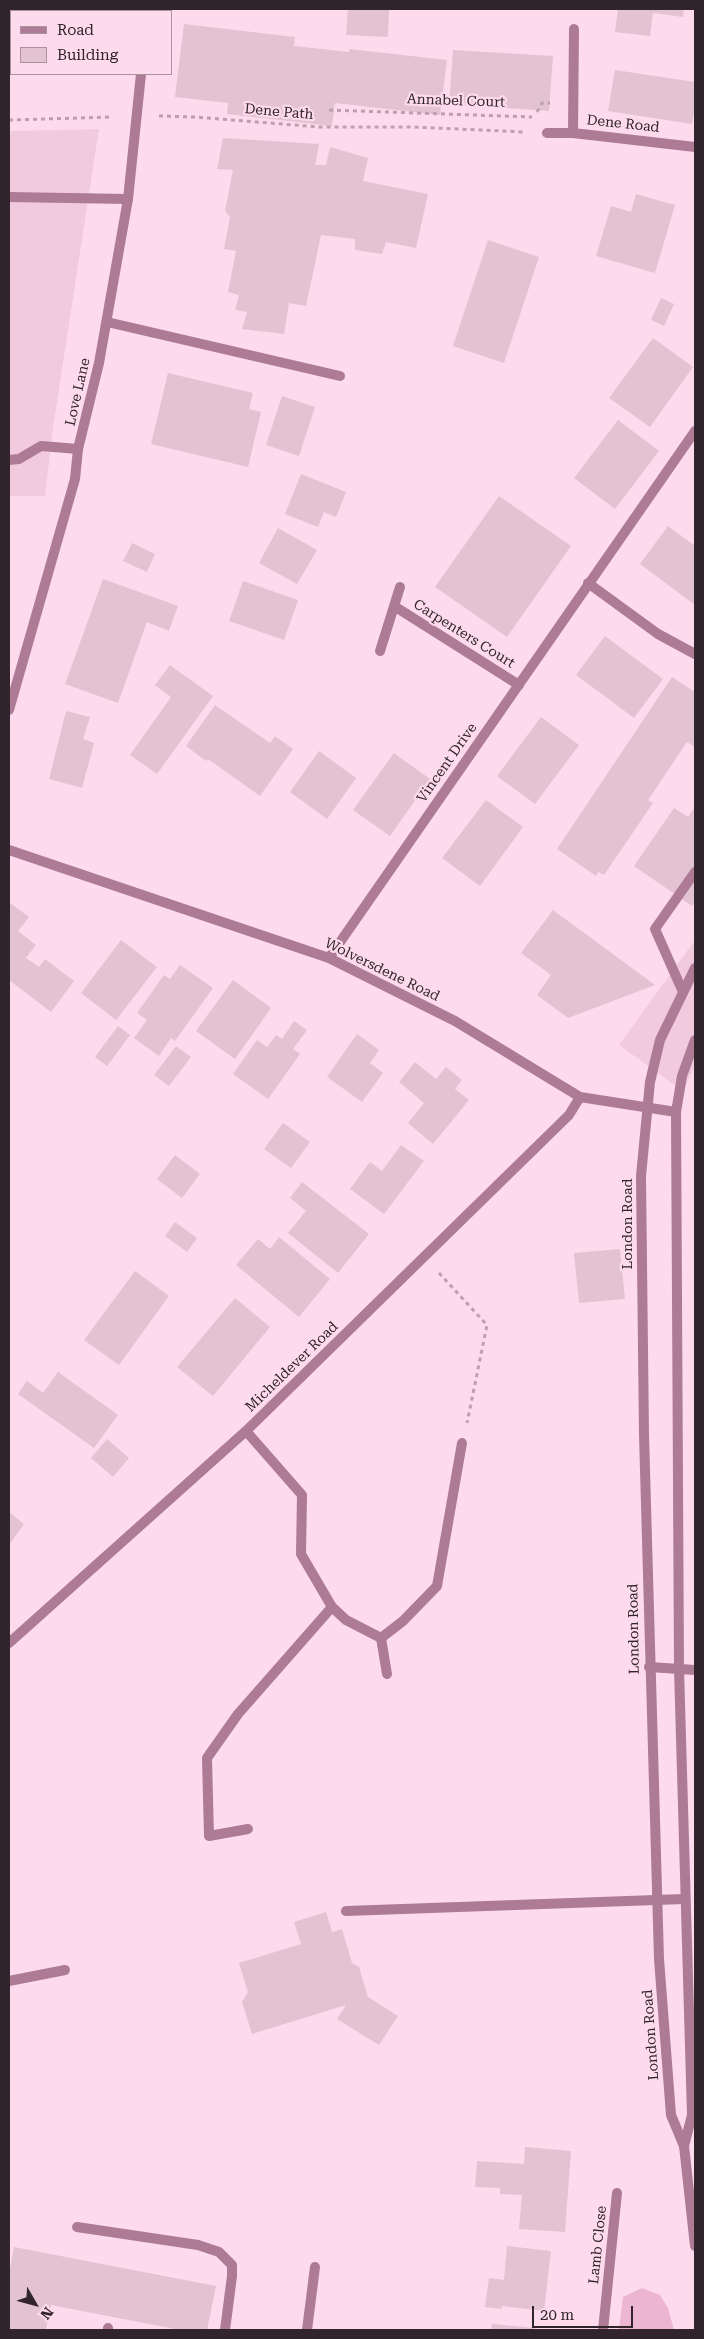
<!DOCTYPE html>
<style>
body{margin:0}
#map{position:relative;width:704px;height:2339px;overflow:hidden;background:#fddbec;font-family:"Roboto Serif",serif}
canvas{display:block}
.frame{position:absolute;inset:0;border:10px solid #31242a;pointer-events:none}
.legend{position:absolute;left:10px;top:10px;width:162px;height:65px;box-sizing:border-box;background:#fddbec;border:1px solid #ab929e;margin:0;padding:6px 9px;list-style:none;font-size:15px;color:#31242a}
.legend li{display:flex;align-items:center;gap:10px;height:25px}
.legend b{width:25px;border:1px solid #ab929e}
.north{position:absolute;left:10px;top:2279px;width:50px;height:50px;-webkit-text-stroke:4px #fddbec;paint-order:stroke;rotate:128deg;font-size:14px;font-weight:700;line-height:20px;text-align:center;color:#31242a}
.north::after{content:'';display:block;margin:auto;width:18px;height:22px;background:#31242a;clip-path:polygon(50% 0,100% 100%,50% 72%,0 100%)}
.scale{position:absolute;left:532px;top:2306px;width:101px;height:22px;box-sizing:border-box;border:2px solid #31242a;border-top:0;padding-left:6px;font-size:15px;line-height:18px;white-space:nowrap;color:#31242a;-webkit-text-stroke:4px #fddbec;paint-order:stroke}
</style>
<div id="map">
<canvas width="704" height="2339"></canvas>
<div class="frame"></div>
<ul class="legend">
<li><b style="height:6px;background:#ad7b95"></b>Road</li>
<li><b style="height:14px;background:#e3c2d2"></b>Building</li>
</ul>
<div class="north">N</div>
<div class="scale">20 m</div>
</div>
<script>
const c = document.querySelector('canvas').getContext('2d');
c.lineJoin = 'round';
function paint(path, color) {
  c.fillStyle = color;
  c.fill(path, 'evenodd');
}
function poly(rows) {
  const path = new Path2D();
  for (const r of rows) {
    path.moveTo(r[0], r[1]);
    for (let i = 2; i < r.length; i += 2) path.lineTo(r[i], r[i + 1]);
  }
  return path;
}
function stroke(path, color, width, dash) {
  c.strokeStyle = color;
  c.lineWidth = width;
  c.lineCap = dash ? 'butt' : 'round';
  c.setLineDash(dash || []);
  c.stroke(path);
}
function label(font, color, halo, rows, align = 'center') {
  c.font = font + ' "Roboto Serif",serif';
  c.lineWidth = 4.5;
  c.setLineDash([]);
  c.textBaseline = 'middle';
  c.strokeStyle = halo;
  c.fillStyle = color;
  for (const [text, x, y, turn = 0] of rows) {
    c.save();
    c.translate(x, y);
    c.rotate((+turn || 0) * Math.PI / 180);
    c.textAlign = isNaN(turn) ? turn : align;
    if (halo) c.strokeText(text, 0, 0);
    c.fillText(text, 0, 0);
    c.restore();
  }
}
const built = poly([
 [99,129,53,428,45,496,9,496,9,131],
 [695,940,695,1065,683,1091,619,1045]
]);
const green = poly([
 [642,2288,660,2295,668,2308,674,2330,619,2330,623,2297]
]);
const building = poly([
 [9,9,94,9,94,11,11,11,11,19,9,19],
 [348,9,389,9,388,37,346,35],
 [618,9,684,9,683,17,653,13,650,36,615,32],
 [184,24,295,37,294,46,349,52,349,49,447,60,440,115,335,103,332,126,227,114,228,103,175,97],
 [453,50,553,56,549,111,449,104],
 [615,70,695,82,695,106,692,124,608,111],
 [223,138,319,144,315,165,326,165,330,147,368,158,363,181,428,194,416,248,386,242,382,254,355,250,355,239,321,235,306,306,289,303,284,334,242,329,247,312,235,310,239,295,228,292,236,251,224,249,230,217,225,211,233,170,217,169],
 [636,194,675,205,655,273,596,256,611,206,631,212],
 [488,240,539,257,504,363,453,346],
 [661,298,674,304,664,326,651,320],
 [653,338,693,367,650,427,609,398],
 [168,373,253,393,249,409,261,412,248,467,151,444],
 [282,396,315,407,299,456,266,445],
 [618,420,659,451,615,509,574,478],
 [301,474,346,492,336,517,324,512,318,527,285,514],
 [499,496,571,546,507,637,435,587],
 [668,526,695,546,695,605,640,564],
 [278,528,317,550,297,584,259,563],
 [132,543,155,554,147,572,123,561],
 [103,579,178,606,169,631,147,622,118,703,65,684],
 [243,581,298,600,284,640,229,621],
 [605,636,663,679,634,718,576,675],
 [170,665,213,696,157,774,130,755,171,697,155,685],
 [672,677,695,692,695,747,687,742,648,800,653,803,604,875,598,872,596,876,557,849],
 [215,705,270,743,275,736,293,749,260,796,208,759,206,761,186,746],
 [66,711,90,717,83,739,94,743,82,788,49,779],
 [541,717,579,745,535,804,497,776],
 [319,751,356,778,327,819,290,792],
 [394,753,430,779,390,836,353,810],
 [486,800,523,827,480,886,442,858],
 [695,807,695,901,692,906,634,866,674,808,688,817],
 [9,902,29,917,18,931,36,945,26,958,39,967,45,959,74,981,51,1012,9,980],
 [553,910,655,985,568,1018,537,995,551,975,521,953],
 [121,940,157,967,116,1020,81,993],
 [180,965,213,988,175,1041,171,1038,159,1056,134,1038,147,1020,137,1013,164,975,170,979],
 [233,980,271,1008,235,1059,196,1031],
 [294,1021,307,1030,293,1049,300,1054,268,1099,233,1074,257,1040,267,1047,276,1035,282,1039],
 [118,1026,130,1035,107,1066,95,1057],
 [357,1034,379,1050,370,1063,383,1073,362,1102,327,1077],
 [176,1046,191,1057,169,1086,154,1075],
 [415,1062,436,1079,446,1067,462,1080,455,1089,469,1100,433,1144,408,1123,424,1103,399,1082],
 [283,1123,310,1142,291,1168,264,1149],
 [401,1145,424,1161,384,1214,350,1189,370,1162,382,1171],
 [175,1155,200,1174,182,1198,157,1179],
 [302,1182,369,1234,338,1273,288,1233,306,1211,290,1198],
 [175,1222,197,1238,187,1252,165,1236],
 [279,1237,330,1279,299,1317,236,1265,258,1239,270,1249],
 [620,1249,625,1299,579,1303,574,1253],
 [135,1271,169,1296,119,1365,84,1340],
 [235,1298,270,1327,213,1396,177,1367],
 [58,1372,118,1415,94,1448,18,1394,27,1381,43,1393],
 [107,1439,129,1458,113,1477,91,1458],
 [9,1512,24,1524,9,1545],
 [326,1912,332,1932,342,1929,352,1963,359,1967,368,1997,398,2016,379,2045,337,2019,346,2005,252,2034,242,2002,248,1992,239,1963,301,1944,294,1922],
 [525,2147,571,2151,565,2232,519,2229,522,2195,500,2194,500,2188,475,2187,477,2161,524,2164],
 [507,2246,551,2251,544,2311,502,2306,502,2309,485,2307,489,2278,504,2280],
 [14,2247,216,2286,207,2330,180,2330,51,2305,46,2330,9,2330,9,2274],
 [492,2324,535,2328,535,2330,491,2330]
]);
const path = poly([
 [329,110,532,117],
 [537,112,542,103,550,103],
 [159,116,195,117,319,127,413,127,525,132],
 [9,120,113,117],
 [439,1273,487,1325,467,1423]
]);
const service = poly([
 [9,197,128,199],
 [107,322,340,376],
 [9,460,19,459,41,446,78,449],
 [683,992,655,929,695,872],
 [248,1829,209,1836,207,1758,238,1714,332,1607],
 [346,1911,684,1899],
 [77,2227,198,2245,219,2252,232,2265,232,2276,225,2330]
]);
const minor = poly([
 [148,11,148,9],
 [547,133,573,133,695,147],
 [573,133,574,29],
 [588,583,658,634,695,654],
 [394,606,519,685],
 [380,651,400,587],
 [9,710,75,479,78,449,99,363,128,199,141,74],
 [9,850,329,958,455,1021,580,1097,676,1112],
 [329,958,695,431],
 [246,1431,302,1495,301,1554,332,1607,346,1620,381,1638,403,1621,437,1586,462,1443],
 [381,1638,387,1674],
 [9,1643,246,1431,569,1115,580,1097],
 [649,1667,695,1670],
 [9,1981,65,1970],
 [108,2330,108,2328],
 [307,2330,315,2267],
 [603,2330,617,2193]
]);
const tertiary = poly([
 [695,968,660,1040,650,1082,641,1176,644,1435,659,1959,671,2115,684,2146,695,2246],
 [684,2146,692,2115,679,1669,676,1112,682,1076,695,1040]
]);
const streetNames = [
 ["Annabel Court",456,101,2],
 ["Dene Path",279,112,5],
 ["Dene Road",623,124,6],
 ["Love Lane",78,392,-77],
 ["Carpenters Court",464,634,32],
 ["Vincent Drive",447,763,-55],
 ["Wolversdene Road",382,970,26],
 ["London Road",628,1224,-90],
 ["Micheldever Road",292,1367,-44],
 ["London Road",634,1629,-91],
 ["London Road",651,2035,-94],
 ["Lamb Close",598,2245,-84]
];
paint(built, '#f2cade');
paint(green, '#ecb5d2');
paint(building, '#e3c2d2');
stroke(path, '#bca0ae', 3, [4, 4]);
stroke(service, '#ad7b95', 10);
stroke(minor, '#ad7b95', 10);
stroke(tertiary, '#ad7b95', 10);
label('14px', '#31242a', '#fddbec', streetNames);
</script>
